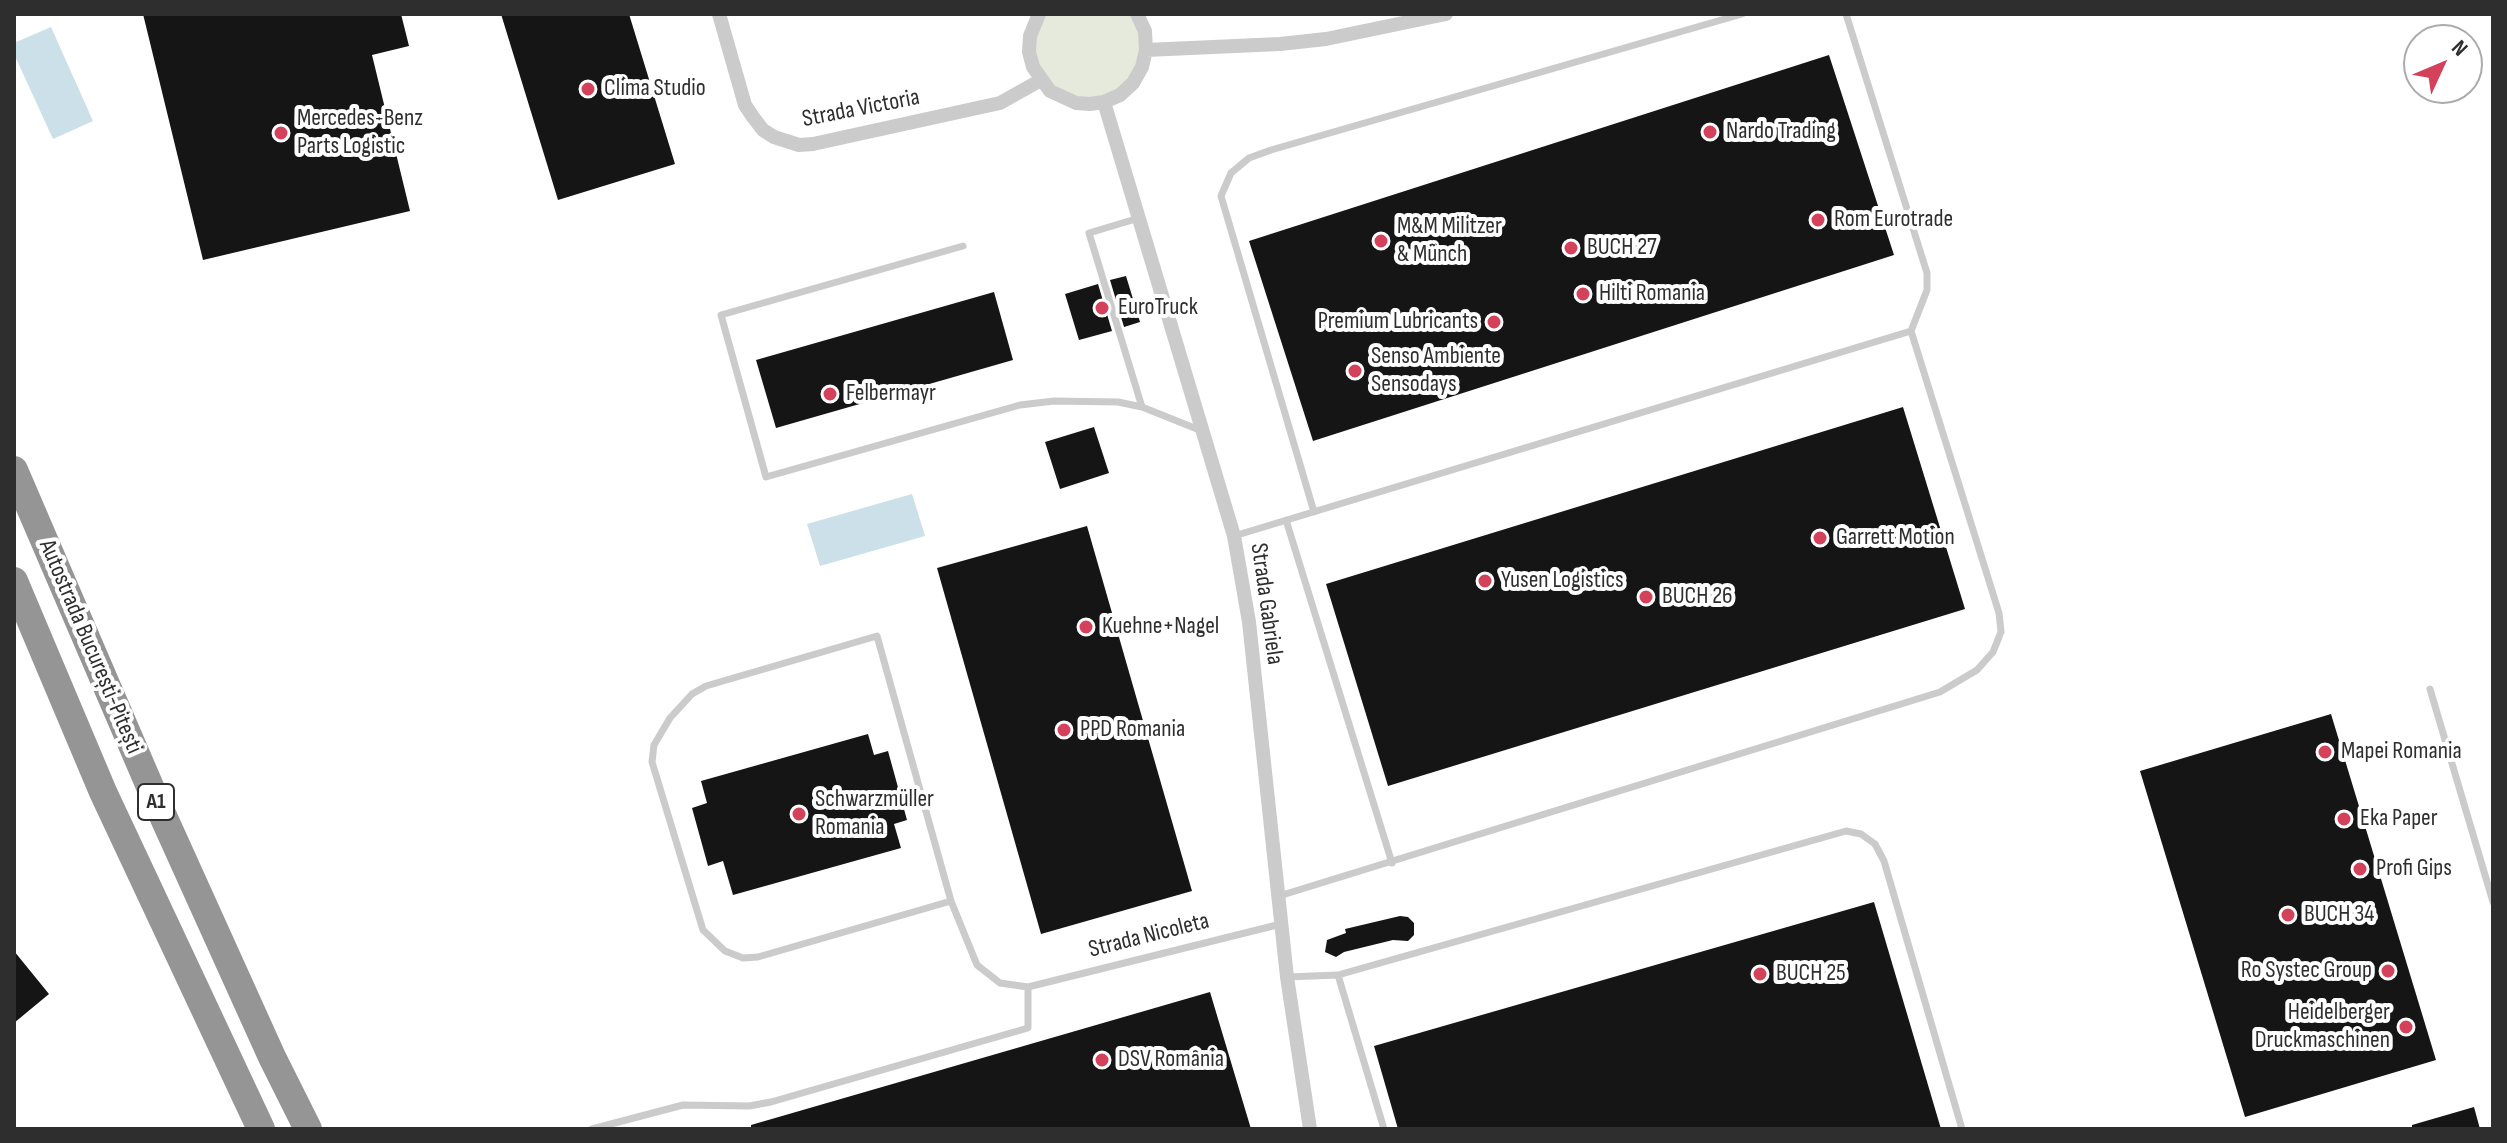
<!DOCTYPE html>
<meta charset="utf-8">
<style>
body{margin:0}
#map{position:relative;width:2507px;height:1143px;overflow:hidden;background:#fff;font-family:"Sofia Sans Condensed",sans-serif}
canvas{display:block}
.frame{position:absolute;inset:0;border:16px solid #2e2e2e;pointer-events:none}
.north{position:absolute;left:2403px;top:24px;width:80px;height:80px;box-sizing:border-box;background:#fff;border:2px solid #ababab;border-radius:50%;rotate:46deg;font-size:22px;font-weight:700;line-height:32px;text-align:center;color:#2e2e2e}
.north::after{content:'';display:block;margin:auto;width:28px;height:36px;background:#d4415b;clip-path:polygon(50% 0,100% 100%,50% 72%,0 100%)}
</style>
<div id="map">
<canvas width="2507" height="1143"></canvas>
<div class="frame"></div>
<div class="north">N</div>
</div>
<script>
const c = document.querySelector('canvas').getContext('2d');
c.lineJoin = 'round';
function paint(path, color) {
  c.fillStyle = color;
  c.fill(path, 'evenodd');
}
function poly(rows) {
  const path = new Path2D();
  for (const r of rows) {
    path.moveTo(r[0], r[1]);
    for (let i = 2; i < r.length; i += 2) path.lineTo(r[i], r[i + 1]);
  }
  return path;
}
function stroke(path, color, width, dash) {
  c.strokeStyle = color;
  c.lineWidth = width;
  c.lineCap = dash ? 'butt' : 'round';
  c.setLineDash(dash || []);
  c.stroke(path);
}
function label(font, color, halo, rows, align = 'center') {
  c.font = font + ' "Sofia Sans Condensed",sans-serif';
  c.lineWidth = 8;
  c.setLineDash([]);
  c.textBaseline = 'middle';
  c.strokeStyle = halo;
  c.fillStyle = color;
  for (const [text, x, y, turn = 0] of rows) {
    c.save();
    c.translate(x, y);
    c.rotate((+turn || 0) * Math.PI / 180);
    c.textAlign = isNaN(turn) ? turn : align;
    if (halo) c.strokeText(text, 0, 0);
    c.fillText(text, 0, 0);
    c.restore();
  }
}
const green = poly([
 [1039,14,1137,14,1142,67,1104,102,1063,98,1033,67]
]);
const water = poly([
 [51,27,93,121,53,139,14,54,14,43],
 [912,494,925,536,820,566,807,524]
]);
const building = poly([
 [143,14,401,14,409,46,372,55,410,211,203,260],
 [501,14,629,14,675,164,558,200],
 [1829,55,1894,255,1313,441,1249,241],
 [1126,276,1140,322,1124,327,1110,280],
 [1098,284,1112,331,1079,340,1065,294],
 [994,292,1013,360,776,428,756,360],
 [1903,407,1965,609,1388,786,1326,584],
 [1094,427,1109,473,1060,489,1045,442],
 [1087,526,1192,891,1041,934,937,568],
 [2331,714,2436,1060,2245,1117,2140,771],
 [868,734,874,755,888,751,907,820,894,824,901,848,733,895,723,861,708,866,692,808,707,803,701,781],
 [1874,902,1941,1129,1398,1129,1374,1046],
 [1400,916,1408,917,1414,923,1414,935,1408,941,1393,940,1344,952,1336,957,1325,952,1327,940,1346,933,1345,929],
 [14,951,49,994,14,1023],
 [1210,992,1251,1129,751,1129,751,1125],
 [2474,1107,2480,1129,2412,1129,2412,1125]
]);
const service = poly([
 [1139,218,1089,233,1142,407],
 [963,246,721,315,766,477,1020,405,1054,401,1118,402,1142,407,1202,431],
 [1314,512,1221,196,1231,173,1249,158,1271,150,1742,14],
 [1286,520,1392,863],
 [1234,536,1911,331],
 [2430,689,2493,902],
 [1279,896,1940,692,1977,670,1993,652,2001,632,1999,613,1911,331,1927,290,1927,273,1846,14],
 [951,901,758,957,743,958,725,951,703,930,652,762,654,745,670,718,692,694,706,686,877,636,951,901,977,965,1000,983,1028,987,1281,924],
 [1338,975,1384,1129],
 [1287,977,1338,975,1846,831,1861,834,1875,844,1884,861,1962,1129],
 [592,1129,683,1105,749,1106,771,1102,1028,1028,1028,987]
]);
const minor = poly([
 [719,14,745,105,753,117,763,130,774,137,799,145,813,144,1000,103,1041,80],
 [1039,14,1030,36,1029,52,1033,67,1050,91,1076,103,1090,104,1104,102,1120,95,1133,83,1142,67,1146,50,1145,31,1137,14],
 [1146,50,1280,44,1326,39,1446,14],
 [1104,102,1234,536,1249,622,1287,977,1310,1129]
]);
const motorway = poly([
 [14,470,154,796,272,1057,308,1129],
 [14,581,103,792,261,1129]
]);
const markers = [
 [588,89,8,"#d4415b"],
 [1710,132,8,"#d4415b"],
 [281,133,8,"#d4415b"],
 [1818,220,8,"#d4415b"],
 [1381,241,8,"#d4415b"],
 [1571,248,8,"#d4415b"],
 [1583,294,8,"#d4415b"],
 [1102,308,8,"#d4415b"],
 [1494,322,8,"#d4415b"],
 [1355,371,8,"#d4415b"],
 [830,394,8,"#d4415b"],
 [1820,538,8,"#d4415b"],
 [1485,581,8,"#d4415b"],
 [1646,597,8,"#d4415b"],
 [1086,627,8,"#d4415b"],
 [1064,730,8,"#d4415b"],
 [2325,752,8,"#d4415b"],
 [799,814,8,"#d4415b"],
 [2344,819,8,"#d4415b"],
 [2360,869,8,"#d4415b"],
 [2288,915,8,"#d4415b"],
 [2388,971,8,"#d4415b"],
 [1760,974,8,"#d4415b"],
 [2406,1027,8,"#d4415b"],
 [1102,1060,8,"#d4415b"]
];
const shields = [
 [156,802,36]
];
const shieldNames = [
 ["A1",156,802]
];
const poiNames = [
 ["Clima Studio",604,89],
 ["Mercedes-Benz",297,119],
 ["Parts Logistic",297,147],
 ["Nardo Trading",1726,132],
 ["Rom Eurotrade",1834,220],
 ["M&M Militzer",1397,227],
 ["& Münch",1397,255],
 ["BUCH 27",1587,248],
 ["Hilti Romania",1599,294],
 ["EuroTruck",1118,308],
 ["Premium Lubricants",1478,322,"right"],
 ["Senso Ambiente",1371,357],
 ["Sensodays",1371,385],
 ["Felbermayr",846,394],
 ["Garrett Motion",1836,538],
 ["Yusen Logistics",1501,581],
 ["BUCH 26",1662,597],
 ["Kuehne+Nagel",1102,627],
 ["PPD Romania",1080,730],
 ["Mapei Romania",2341,752],
 ["Schwarzmüller",815,800],
 ["Romania",815,828],
 ["Eka Paper",2360,819],
 ["Profi Gips",2376,869],
 ["BUCH 34",2304,915],
 ["Ro Systec Group",2372,971,"right"],
 ["BUCH 25",1776,974],
 ["Heidelberger",2390,1013,"right"],
 ["Druckmaschinen",2390,1041,"right"],
 ["DSV România",1118,1060]
];
const streetNames = [
 ["Strada Victoria",861,109,-11],
 ["Strada Gabriela",1266,604,82],
 ["Autostrada București-Pitești",90,647,67],
 ["Strada Nicoleta",1149,936,-14]
];
paint(green, '#e5eadd');
paint(water, '#cbe0e8');
paint(building, '#151515');
stroke(service, '#cbcbcb', 7);
stroke(minor, '#cbcbcb', 14);
stroke(motorway, '#959595', 28);
for (const [x, y, r, color] of markers) {
  const dot = new Path2D();
  dot.arc(x, y, r, 0, 2 * Math.PI);
  c.fillStyle = color;
  c.fill(dot);
  stroke(dot, '#fff', 3);
}
for (const [x, y, w] of shields) {
  const box = new Path2D();
  box.roundRect(x - w / 2, y - 18, w, 36, 6);
  c.fillStyle = '#fff';
  c.fill(box);
  stroke(box, '#2e2e2e', 2);
}
label('bold 22px', '#2e2e2e', null, shieldNames);
label('24px', '#2e2e2e', '#fff', poiNames, 'left');
label('24px', '#2e2e2e', '#fff', streetNames);
</script>
